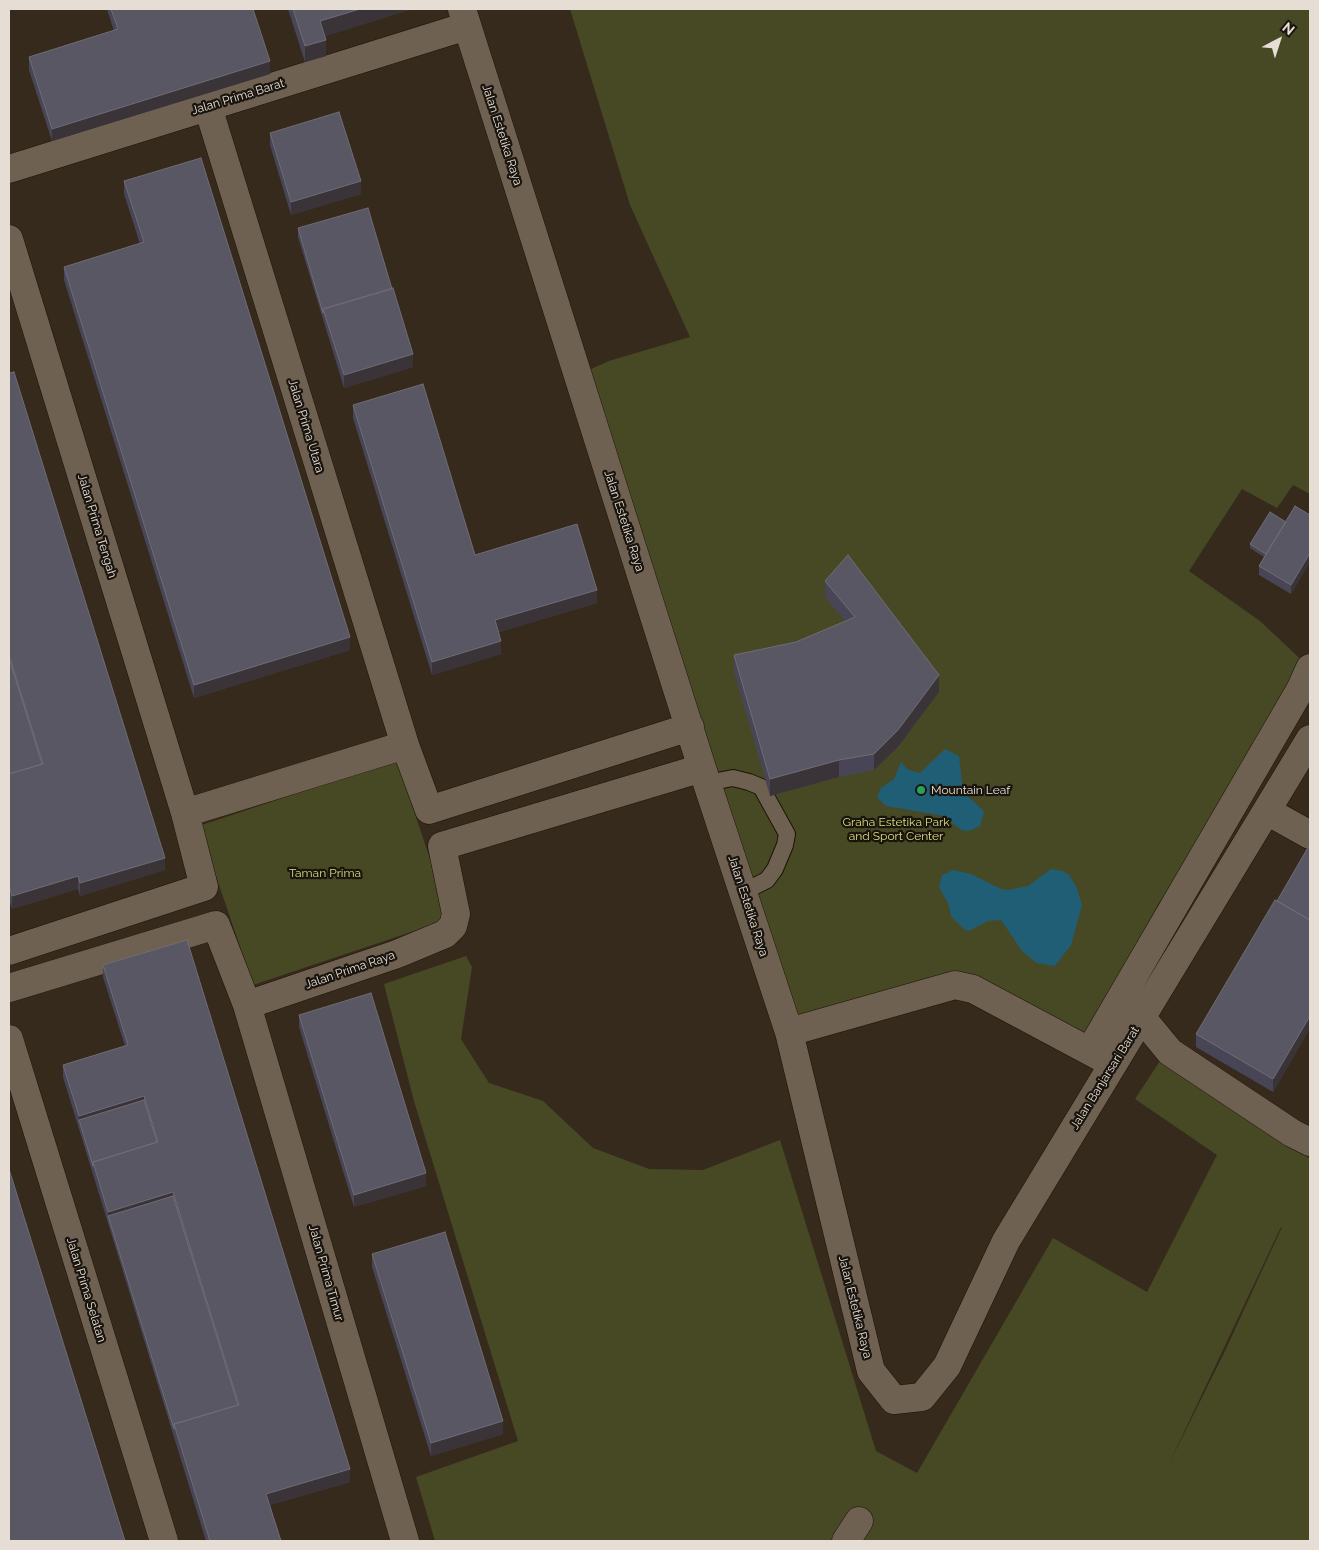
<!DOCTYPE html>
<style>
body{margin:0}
#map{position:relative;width:1319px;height:1550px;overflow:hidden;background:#362a1c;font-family:Raleway,sans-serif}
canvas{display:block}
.frame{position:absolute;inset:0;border:10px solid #e6ded5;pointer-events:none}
.north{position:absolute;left:1254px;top:15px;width:50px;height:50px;-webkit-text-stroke:4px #19140d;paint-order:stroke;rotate:40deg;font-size:14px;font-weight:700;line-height:20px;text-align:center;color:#e6ded5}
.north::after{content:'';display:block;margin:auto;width:18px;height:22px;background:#e6ded5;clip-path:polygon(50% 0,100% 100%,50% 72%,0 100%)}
</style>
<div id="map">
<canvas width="1319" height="1550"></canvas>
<div class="frame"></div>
<div class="north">N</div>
</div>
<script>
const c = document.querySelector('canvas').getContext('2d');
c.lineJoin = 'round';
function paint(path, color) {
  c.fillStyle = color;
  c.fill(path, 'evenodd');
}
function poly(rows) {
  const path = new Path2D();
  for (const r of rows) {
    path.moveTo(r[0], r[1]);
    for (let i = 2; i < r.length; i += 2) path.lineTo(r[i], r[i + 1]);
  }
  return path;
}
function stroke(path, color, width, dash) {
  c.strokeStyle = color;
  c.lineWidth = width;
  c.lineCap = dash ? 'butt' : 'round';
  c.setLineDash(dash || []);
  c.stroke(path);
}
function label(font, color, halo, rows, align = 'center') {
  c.font = font + ' Raleway,sans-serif';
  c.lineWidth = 4.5;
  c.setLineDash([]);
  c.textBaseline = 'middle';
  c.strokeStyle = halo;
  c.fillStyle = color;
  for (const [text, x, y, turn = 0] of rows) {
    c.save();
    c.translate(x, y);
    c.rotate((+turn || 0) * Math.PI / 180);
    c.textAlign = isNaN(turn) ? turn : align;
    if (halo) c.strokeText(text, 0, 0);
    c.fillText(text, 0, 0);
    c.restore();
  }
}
const green = poly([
 [570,9,1310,9,1310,494,1293,485,1277,508,1242,489,1189,571,1260,621,1310,668,1184,905,1160,901,1084,1039,959,973,796,1018,589,370,609,361,690,337,630,205],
 [397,760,450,919,253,985,199,826],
 [466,956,472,967,461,1039,489,1083,543,1101,593,1148,649,1169,703,1170,780,1140,876,1451,917,1473,1053,1238,1147,1292,1217,1155,1135,1099,1164,1055,1310,1159,1310,1541,435,1541,416,1477,518,1441,414,1101,384,984],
 [1282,1227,1225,1351,1168,1466,1281,1227]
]);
const water = poly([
 [945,749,959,756,963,792,984,811,980,826,969,831,961,830,944,816,886,806,877,797,881,788,894,779,901,762,907,769,920,773],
 [1051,869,1063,871,1069,875,1076,886,1082,905,1071,945,1055,966,1037,963,1022,951,1001,920,988,921,969,931,964,929,951,916,948,903,939,887,942,875,953,870,971,874,1001,889,1008,890,1028,886]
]);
const lane = poly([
 [707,783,733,778,749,782,761,787,787,834,785,845,775,869,767,880,743,892]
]);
const street = poly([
 [462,9,702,768,789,1032,871,1371,894,1400,922,1397,947,1366,1006,1241,1310,739],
 [208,107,405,745],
 [9,169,467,26],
 [9,239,185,813],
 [1267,811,1310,835],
 [9,951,204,887,185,813,405,745,429,810,690,727],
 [9,988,216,925,247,1005,397,954,445,934,453,926,456,914,442,846,702,768],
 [247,1005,405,1541],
 [1142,1018,1170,1052,1292,1133,1310,1142],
 [789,1032,955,985,973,989,1106,1060],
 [9,1039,164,1541],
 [1090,1051,1300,690,1310,668],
 [846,1541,859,1521]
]);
const wall = poly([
 [107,9,253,9,270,74,52,141,29,70,29,57,114,31],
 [288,9,409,9,409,10,325,36,326,56,305,62],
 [270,133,361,194,291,215,270,145],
 [124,181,350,650,194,698,64,280,64,267,140,244,124,194],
 [298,228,413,367,344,388,298,237],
 [9,373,165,870,80,896,78,889,12,909,9,899],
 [353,405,475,555,597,603,499,632,501,654,432,675,353,418],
 [1310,515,1310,562,1291,594,1259,575,1259,566,1264,557,1250,548,1250,544,1286,522],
 [825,581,939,692,898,747,874,770,839,777,770,796,734,672,734,655,796,642,845,621,825,597],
 [1310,844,1310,1028,1273,1092,1196,1047,1196,1034,1277,901],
 [103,965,350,1482,270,1505,281,1541,206,1541,63,1077,63,1065,125,1046,103,977],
 [299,1015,426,1186,354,1207,299,1027],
 [372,1254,503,1434,431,1456,372,1267]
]);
const shadedWall = poly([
 [360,9,409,9,409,10,320,38,320,21],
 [326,40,326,56,305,62,305,46],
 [270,61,270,74,52,141,52,129],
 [361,181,361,194,291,215,291,202],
 [413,354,413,367,344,388,344,375],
 [1310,553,1310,562,1291,594,1291,585],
 [597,590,597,603,495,633,495,620],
 [350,637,350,650,194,698,194,685],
 [501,641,501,654,432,675,432,662],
 [939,675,939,692,898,747,874,770,874,754],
 [839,760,839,777,770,796,770,779],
 [165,858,165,870,80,896,80,883],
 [78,876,78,889,12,909,12,896],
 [1310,1016,1310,1028,1273,1092,1273,1079],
 [144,1096,144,1109,79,1120,79,1129,79,1116],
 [426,1173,426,1186,354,1207,354,1195],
 [173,1192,173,1205,108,1216,108,1212],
 [503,1421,503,1434,431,1456,431,1443],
 [350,1469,350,1482,266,1506,266,1494]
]);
const building = poly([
 [111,9,253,9,270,61,52,129,29,57,118,29,111,9],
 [293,9,360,9,320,21,326,40,305,46,293,9],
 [339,112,361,181,291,202,270,133,339,112],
 [201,158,350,637,194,685,64,267,144,242,124,181,201,158],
 [368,208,392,289,323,309,323,313,298,228,368,208],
 [393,288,413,354,344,375,323,309,393,288],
 [14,372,165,858,80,883,78,876,12,896,9,886,9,774,43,764,9,655,9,373,14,372],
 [423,384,475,555,577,524,597,590,495,620,501,641,432,662,353,405,423,384],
 [1295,506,1310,515,1310,553,1291,585,1259,566,1295,506],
 [1270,512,1286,522,1266,554,1250,544,1270,512],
 [848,555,939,675,898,730,874,754,839,760,770,779,734,655,796,642,855,617,825,581,848,555],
 [9,658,42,764,9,774,9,658],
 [1310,844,1310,920,1277,901,1310,844],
 [1275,900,1310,920,1310,1016,1273,1079,1196,1034,1275,900],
 [187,940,350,1469,266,1494,281,1541,210,1541,174,1424,239,1405,173,1192,108,1212,93,1162,158,1142,144,1096,79,1116,63,1065,128,1045,103,965,187,940],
 [371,993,426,1173,354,1195,299,1015,371,993],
 [144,1100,157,1142,93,1162,93,1166,79,1120,144,1100],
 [9,1169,125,1541,9,1541,9,1169],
 [173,1196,238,1405,174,1424,174,1429,108,1216,173,1196],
 [445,1232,503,1421,431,1443,372,1254,445,1232]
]);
const markers = [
 [921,790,5,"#2e9e5b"]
];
const streetNames = [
 ["Jalan Prima Barat",238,97,-17],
 ["Jalan Estetika Raya",502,135,72],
 ["Jalan Prima Utara",306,426,73],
 ["Jalan Estetika Raya",624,521,72],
 ["Jalan Prima Tengah",97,526,73],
 ["Jalan Estetika Raya",748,906,72],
 ["Jalan Prima Raya",350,970,-19],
 ["Jalan Banjarsari Barat",1105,1078,-58],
 ["Jalan Prima Timur",326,1273,74],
 ["Jalan Prima Selatan",86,1290,73],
 ["Jalan Estetika Raya",855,1307,76]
];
const poiNames = [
 ["Mountain Leaf",931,790]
];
const parkNames = [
 ["Graha Estetika Park",896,822],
 ["and Sport Center",896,836],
 ["Taman Prima",325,873]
];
paint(green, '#474925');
paint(water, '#1f5e75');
stroke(lane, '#1d1205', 18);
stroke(street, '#1d1205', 29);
stroke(lane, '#6f6151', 16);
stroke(street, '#6f6151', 28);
paint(wall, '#484656');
paint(shadedWall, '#3a3439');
paint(building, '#595763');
stroke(building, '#6f6c75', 1);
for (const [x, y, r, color] of markers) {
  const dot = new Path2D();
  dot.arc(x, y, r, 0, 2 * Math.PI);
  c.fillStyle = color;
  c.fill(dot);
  stroke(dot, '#19140d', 2);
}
label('12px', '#e6ded5', '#19140d', streetNames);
label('12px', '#e6ded5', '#19140d', poiNames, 'left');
label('12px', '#dcdf7e', '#19140d', parkNames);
</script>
